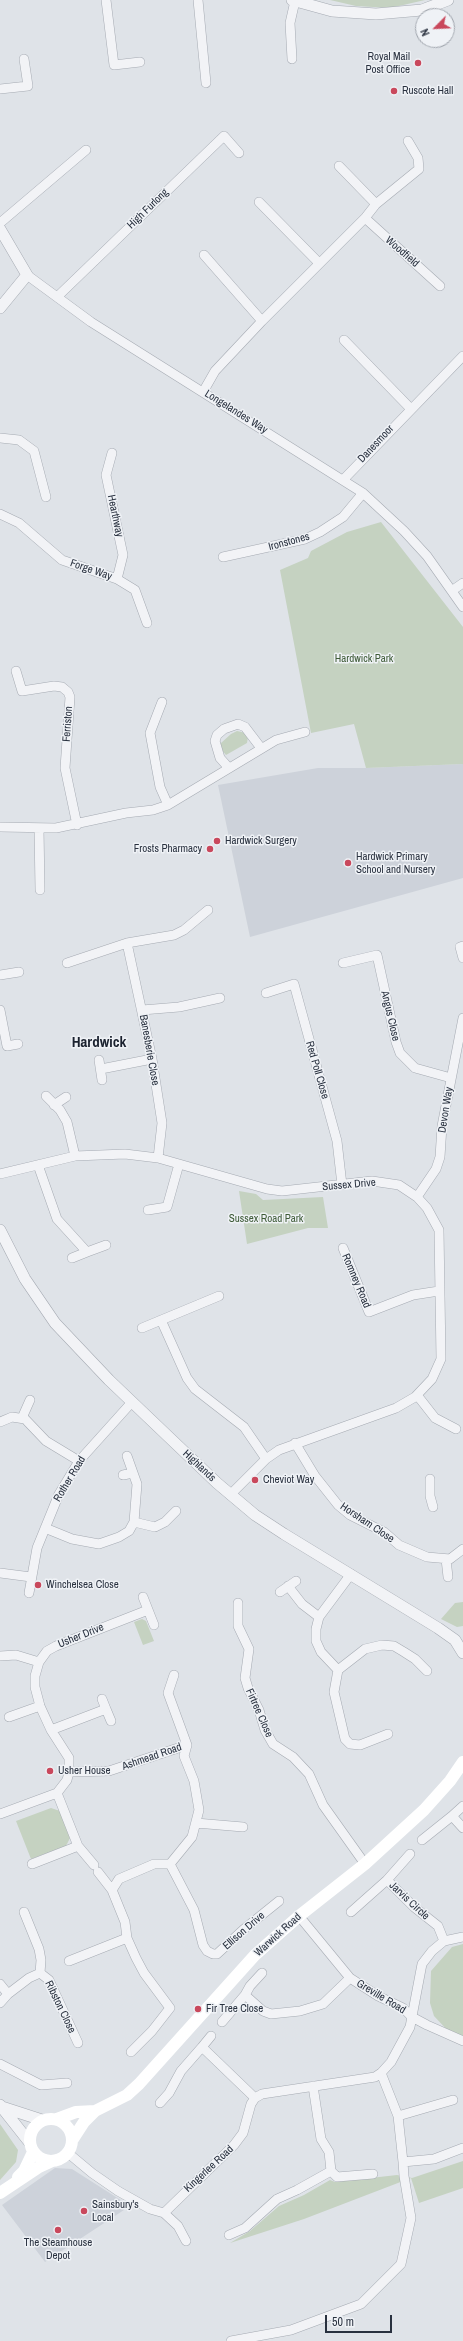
<!DOCTYPE html>
<style>
body{margin:0}
#map{position:relative;width:463px;height:2341px;overflow:hidden;background:#dfe3e8;font-family:"Archivo Narrow",sans-serif}
canvas{display:block}
.north{position:absolute;left:415px;top:8px;width:40px;height:40px;box-sizing:border-box;background:#eff2f6;border:1px solid #a0a5ad;border-radius:50%;rotate:246deg;font-size:11px;font-weight:700;line-height:16px;text-align:center;color:#29313f}
.north::after{content:'';display:block;margin:auto;width:14px;height:18px;background:#c9485c;clip-path:polygon(50% 0,100% 100%,50% 72%,0 100%)}
.scale{position:absolute;left:325px;top:2315px;width:67px;height:18px;box-sizing:border-box;border:2px solid #29313f;border-top:0;padding-left:5px;font-size:12px;line-height:14px;white-space:nowrap;color:#29313f;-webkit-text-stroke:3px #eff2f6;paint-order:stroke}
</style>
<div id="map">
<canvas width="463" height="2341"></canvas>
<div class="north">N</div>
<div class="scale">50 m</div>
</div>
<script>
const c = document.querySelector('canvas').getContext('2d');
c.lineJoin = 'round';
function paint(path, color) {
  c.fillStyle = color;
  c.fill(path, 'evenodd');
}
function poly(rows) {
  const path = new Path2D();
  for (const r of rows) {
    if (r.length === 3) {
      path.moveTo(r[0] + r[2], r[1]);
      path.arc(r[0], r[1], r[2], 0, 2 * Math.PI);
      continue;
    }
    path.moveTo(r[0], r[1]);
    for (let i = 2; i < r.length; i += 2) path.lineTo(r[i], r[i + 1]);
  }
  return path;
}
function stroke(path, color, width, dash) {
  c.strokeStyle = color;
  c.lineWidth = width;
  c.lineCap = dash ? 'butt' : 'round';
  c.setLineDash(dash || []);
  c.stroke(path);
}
function label(font, color, halo, rows, align = 'center') {
  c.font = font + ' "Archivo Narrow",sans-serif';
  c.lineWidth = 3;
  c.setLineDash([]);
  c.textBaseline = 'middle';
  c.strokeStyle = halo;
  c.fillStyle = color;
  for (const [text, x, y, turn = 0] of rows) {
    c.save();
    c.translate(x, y);
    c.rotate((+turn || 0) * Math.PI / 180);
    c.textAlign = isNaN(turn) ? turn : align;
    if (halo) c.strokeText(text, 0, 0);
    c.fillText(text, 0, 0);
    c.restore();
  }
}
const built = poly([
 [463,764,463,878,250,937,218,785,318,768,366,768],
 [55,2168,72,2169,130,2206,45,2262,2,2205]
]);
const green = poly([
 [330,0,425,0,390,8,356,6],
 [381,522,463,627,463,764,366,768,354,724,311,733,280,570,308,558,311,551,347,532],
 [237,731,246,733,248,737,247,743,226,755,220,748,221,743,231,734],
 [239,1191,256,1194,263,1200,323,1197,328,1228,308,1228,247,1244],
 [463,1602,463,1626,457,1627,441,1619,455,1603],
 [142,1619,146,1621,154,1641,143,1645,134,1622],
 [51,1808,60,1811,70,1838,66,1846,31,1859,16,1821],
 [463,1944,463,2036,449,2032,434,2016,430,2003,431,1971,452,1947],
 [0,2124,18,2150,16,2162,0,2180],
 [463,2161,463,2188,419,2203,411,2178,304,2219,230,2243,250,2231,279,2206,304,2195,330,2180,335,2182,397,2175,412,2178]
]);
const minor = poly([
 [106,0,114,65,140,62],
 [198,0,206,83],
 [292,59,290,23,295,1],
 [0,89,28,86,24,59],
 [339,166,376,204],
 [259,202,319,263],
 [365,218,440,286],
 [0,223,86,150],
 [204,255,262,321],
 [27,275,91,322,363,493,404,531,427,556,463,607],
 [57,297,224,136,239,153],
 [344,340,410,408],
 [203,392,215,371,262,321,365,218,376,204,419,169,418,158,408,141],
 [0,438,19,440,34,451,46,497],
 [112,453,106,475,123,555,117,579],
 [343,480,463,356],
 [0,514,19,523,62,560,117,579,135,590,147,623],
 [223,557,305,539,320,532,343,517,363,493],
 [453,590,463,583],
 [16,671,22,691,54,686,62,687,68,692,70,697,65,768,77,825],
 [162,702,150,733,160,787,168,805],
 [228,767,220,758,215,741,217,735,224,729,238,724,245,727,261,748],
 [0,827,56,828,126,813,153,810,168,805,276,740,305,732],
 [39,828,40,890],
 [127,943,152,1059,162,1123,158,1158],
 [463,946,460,947,463,958],
 [67,963,127,943,174,935,184,930,208,910],
 [343,963,377,955,396,1042,400,1053,415,1068,451,1078],
 [0,975,19,972],
 [266,993,294,984,337,1141,342,1185],
 [0,1010,7,1046,18,1044],
 [142,1010,179,1007,220,998],
 [99,1060,102,1080],
 [101,1069,152,1059],
 [46,1096,60,1110,67,1122,75,1156],
 [54,1105,66,1097],
 [38,1165,57,1219,87,1252,72,1258],
 [0,1174,75,1156,125,1154,158,1158,267,1189,282,1191,372,1181,399,1185,417,1197,427,1208,439,1230,441,1359,432,1379,415,1397,396,1408,279,1450,266,1459,230,1495],
 [417,1197,436,1169,440,1157,442,1126,463,1018],
 [148,1210,167,1207,179,1164],
 [343,1248,369,1312,413,1295,439,1291],
 [87,1252,106,1245],
 [161,1320,187,1378,195,1389,244,1427,266,1459],
 [142,1328,219,1296],
 [417,1395,435,1418,456,1429],
 [22,1418,30,1400],
 [0,1422,12,1417,25,1419,46,1441,79,1461],
 [295,1443,315,1476,338,1505,350,1515,384,1532,399,1545,427,1557,450,1559,463,1549],
 [127,1456,137,1484,134,1522],
 [123,1475,133,1473],
 [430,1479,430,1496,433,1507],
 [45,1528,72,1539,99,1544,119,1537,129,1531,134,1522,155,1527,165,1522,176,1511],
 [446,1559,448,1577],
 [0,1573,31,1577],
 [351,1574,319,1617,316,1629,316,1641,321,1652,338,1670,334,1692,345,1739,350,1744,360,1745,388,1734],
 [288,1586,302,1604,319,1617],
 [280,1592,296,1581],
 [29,1593,37,1548,59,1494,79,1461,132,1402],
 [143,1597,154,1625],
 [238,1603,238,1626,249,1649,245,1678,248,1688,259,1710,265,1730,273,1744,293,1757,309,1774,323,1805,365,1864],
 [0,1656,16,1655,39,1662],
 [338,1670,365,1649,382,1645,394,1646,404,1652,415,1659,427,1671],
 [174,1675,168,1693,187,1745],
 [106,1709,111,1721],
 [9,1717,40,1706],
 [51,1730,106,1709,102,1699],
 [69,1772,109,1771,187,1745,184,1756,194,1781,199,1810,192,1837,170,1864],
 [57,1793,78,1846,94,1865],
 [0,1814,57,1793,67,1780,69,1772,69,1758,51,1730,40,1706,35,1687,35,1676,39,1662,47,1651,56,1646,148,1610],
 [452,1816,463,1806],
 [196,1823,243,1827],
 [422,1840,452,1816,463,1828],
 [32,1864,78,1846],
 [170,1864,194,1910,203,1945,207,1951,213,1954,217,1954,243,1930,279,1901],
 [98,1872,112,1890],
 [387,1880,410,1854],
 [24,1912,39,1949,41,1960,40,1973],
 [351,1912,387,1880,414,1907,438,1926,444,1941],
 [299,1916,350,1978,378,1996,403,2008,412,2017,427,2025,463,2041],
 [69,1961,127,1938],
 [40,1973,49,1980,78,2043],
 [0,1984,8,1994,29,1978,40,1973],
 [245,1995,250,1986,262,1973],
 [0,2003,8,1994],
 [222,2022,245,1995,263,2011,271,2014,300,2011,323,2004,350,1978],
 [202,2047,211,2036],
 [131,2052,152,2031,170,2008,144,1973,136,1958,127,1938,125,1922,112,1890,119,1879,154,1864,170,1864],
 [0,2064,41,2085,67,2083],
 [381,2073,398,2116,403,2162,434,2159,463,2148],
 [160,2103,169,2093,181,2071,202,2047,255,2098],
 [398,2116,453,2100],
 [68,2153,92,2173,118,2191,150,2209,164,2213,178,2226,186,2241],
 [331,2171,337,2177,373,2174],
 [164,2213,234,2145,243,2133,251,2104,255,2098,262,2094,375,2077,381,2073,391,2062,410,2027,422,1964,432,1951,444,1941,463,1937],
 [229,2235,245,2228,277,2199,297,2190,331,2171,329,2152,321,2139,313,2086],
 [231,2341,291,2330,361,2304,401,2264,411,2218,404,2176,403,2162]
]);
const tertiary = poly([
 [292,0,332,11,376,14,422,10,448,0],
 [0,229,27,275,0,308],
 [0,1230,25,1279,55,1323,109,1380,217,1483,255,1515,284,1534,438,1628,455,1640,463,1653],
 [0,2105,30,2143],
 [2,2107,42,2120]
]);
const secondary = poly([
 [51,2140,21],
 [57,2119,76,2112,95,2111],
 [73,2139,84,2122,95,2111,127,2095,139,2084,255,1955,299,1916,365,1864,424,1810,450,1781,463,1762],
 [18,2177,24,2171,33,2152],
 [0,2193,39,2167,52,2161]
]);
const markers = [
 [418,63,4,"#c9485c"],
 [394,91,4,"#c9485c"],
 [217,841,4,"#c9485c"],
 [210,849,4,"#c9485c"],
 [348,863,4,"#c9485c"],
 [255,1480,4,"#c9485c"],
 [38,1585,4,"#c9485c"],
 [50,1771,4,"#c9485c"],
 [198,2009,4,"#c9485c"],
 [84,2211,4,"#c9485c"],
 [58,2230,4,"#c9485c"]
];
const poiNames = [
 ["Royal Mail",410,57,"right"],
 ["Post Office",410,70,"right"],
 ["Ruscote Hall",402,91],
 ["Hardwick Surgery",225,841],
 ["Frosts Pharmacy",202,849,"right"],
 ["Hardwick Primary",356,857],
 ["School and Nursery",356,870],
 ["Cheviot Way",263,1480],
 ["Winchelsea Close",46,1585],
 ["Usher House",58,1771],
 ["Fir Tree Close",206,2009],
 ["Sainsbury's",92,2205],
 ["Local",92,2218],
 ["The Steamhouse",58,2243,"center"],
 ["Depot",58,2256,"center"]
];
const streetNames = [
 ["High Furlong",148,209,-44],
 ["Woodfield",402,252,41],
 ["Longelandes Way",236,412,32],
 ["Danesmoor",376,444,-47],
 ["Hearthway",115,516,78],
 ["Ironstones",289,542,-15],
 ["Forge Way",91,570,19],
 ["Ferriston",68,724,-86],
 ["Angus Close",390,1016,77],
 ["Banesberie Close",149,1050,80],
 ["Red Poll Close",317,1070,74],
 ["Devon Way",446,1110,-81],
 ["Sussex Drive",349,1185,-5],
 ["Romney Road",356,1281,67],
 ["Highlands",199,1466,43],
 ["Rother Road",70,1479,-59],
 ["Horsham Close",367,1523,34],
 ["Usher Drive",81,1636,-22],
 ["Firtree Close",259,1713,66],
 ["Ashmead Road",152,1757,-19],
 ["Jarvis Circle",409,1901,43],
 ["Ellison Drive",244,1931,-41],
 ["Warwick Road",278,1935,-42],
 ["Greville Road",381,1997,31],
 ["Ribston Close",60,2007,64],
 ["Kingerlee Road",209,2169,-43]
];
const parkNames = [
 ["Hardwick Park",364,659],
 ["Sussex Road Park",266,1219]
];
const districtNames = [
 ["Hardwick",99,1043]
];
paint(built, '#cdd2da');
paint(green, '#c5d2c1');
stroke(minor, '#a5aab2', 10);
stroke(tertiary, '#a5aab2', 12);
stroke(minor, '#f2f3f6', 9);
stroke(tertiary, '#f2f3f6', 11);
stroke(secondary, '#fff', 12);
for (const [x, y, r, color] of markers) {
  const dot = new Path2D();
  dot.arc(x, y, r, 0, 2 * Math.PI);
  c.fillStyle = color;
  c.fill(dot);
  stroke(dot, '#eff2f6', 1.5);
}
label('11px', '#29313f', '#eff2f6', poiNames, 'left');
label('11px', '#29313f', '#eff2f6', streetNames);
label('11px', '#3d5a36', '#eff2f6', parkNames);
label('bold 15px', '#1b222f', '#eff2f6', districtNames);
</script>
